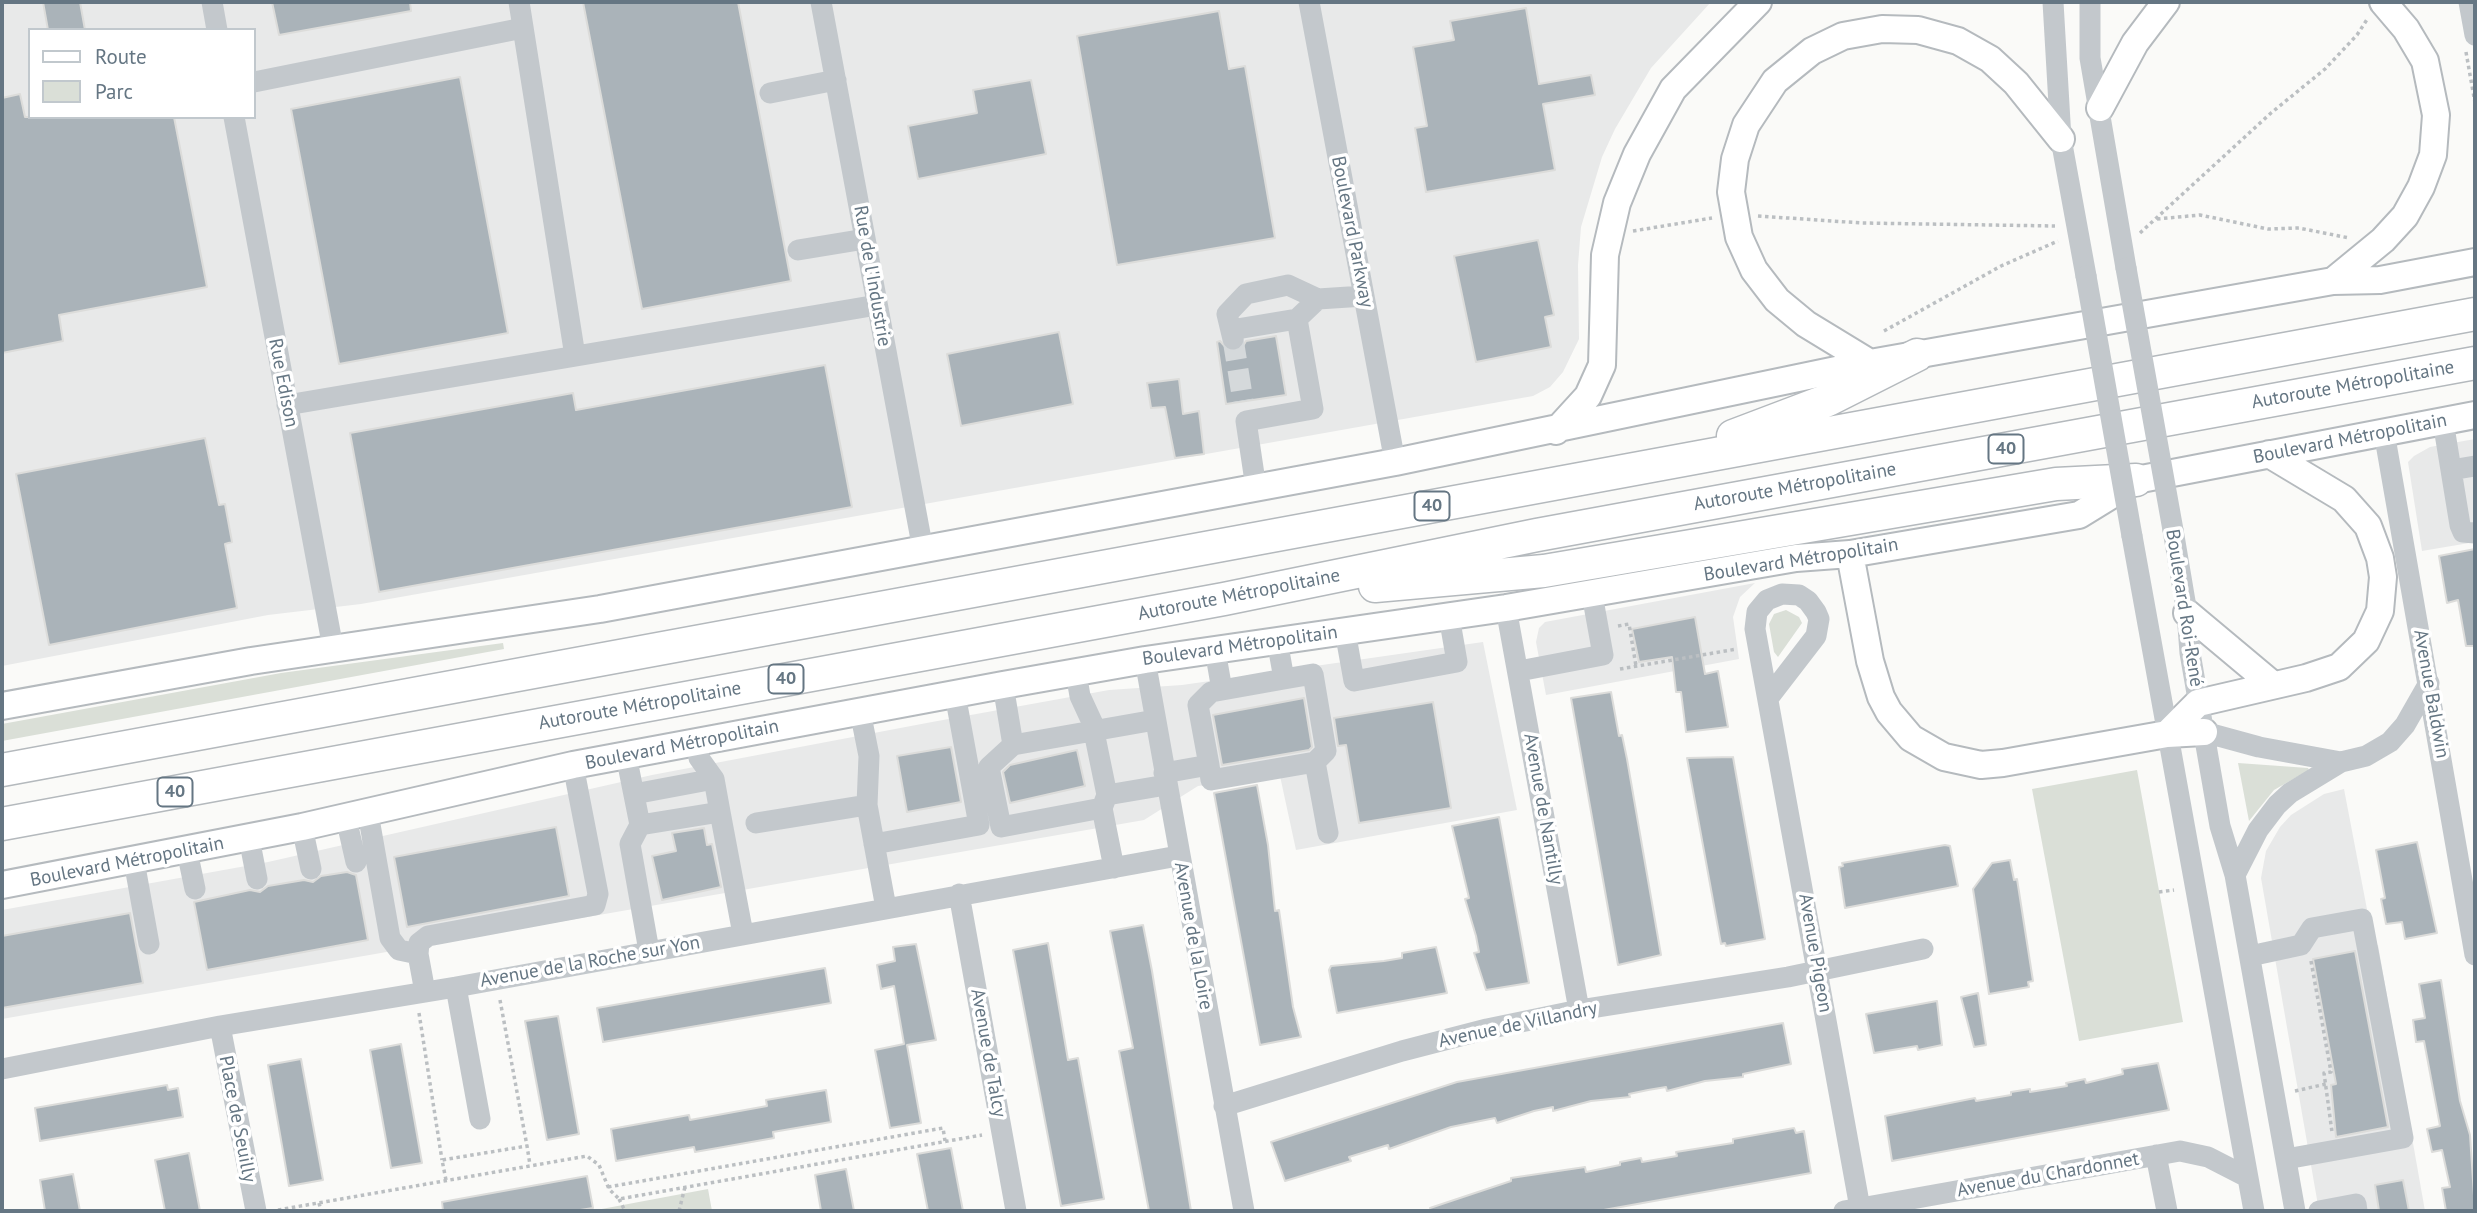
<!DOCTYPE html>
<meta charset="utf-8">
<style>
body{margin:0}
#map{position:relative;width:2477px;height:1213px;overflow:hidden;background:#fafaf8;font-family:"PT Sans",sans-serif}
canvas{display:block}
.frame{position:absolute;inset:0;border:4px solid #657683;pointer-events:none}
.legend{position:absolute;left:28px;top:28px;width:228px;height:91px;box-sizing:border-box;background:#fff;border:2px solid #c1c8cd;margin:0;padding:9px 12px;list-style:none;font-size:21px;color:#657683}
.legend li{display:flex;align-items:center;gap:14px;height:35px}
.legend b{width:35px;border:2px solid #c1c8cd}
</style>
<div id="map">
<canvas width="2477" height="1213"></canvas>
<div class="frame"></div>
<ul class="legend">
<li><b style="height:9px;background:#fff"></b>Route</li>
<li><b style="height:19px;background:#dadfd7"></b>Parc</li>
</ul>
</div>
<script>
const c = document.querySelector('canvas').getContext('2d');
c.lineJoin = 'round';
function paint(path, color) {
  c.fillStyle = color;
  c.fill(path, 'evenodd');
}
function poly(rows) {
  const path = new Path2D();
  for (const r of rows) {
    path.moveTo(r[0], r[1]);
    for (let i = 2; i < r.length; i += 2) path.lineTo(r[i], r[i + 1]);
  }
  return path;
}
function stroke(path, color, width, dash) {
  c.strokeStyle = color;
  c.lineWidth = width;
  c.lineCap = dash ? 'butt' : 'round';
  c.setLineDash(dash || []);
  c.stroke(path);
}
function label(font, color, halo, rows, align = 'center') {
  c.font = font + ' "PT Sans",sans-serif';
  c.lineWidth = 7;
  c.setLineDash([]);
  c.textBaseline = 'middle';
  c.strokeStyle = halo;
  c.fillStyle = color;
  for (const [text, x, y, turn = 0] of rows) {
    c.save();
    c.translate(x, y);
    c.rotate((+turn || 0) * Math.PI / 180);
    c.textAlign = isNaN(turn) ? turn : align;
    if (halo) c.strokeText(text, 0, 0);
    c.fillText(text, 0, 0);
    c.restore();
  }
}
const built = poly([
 [2,2,1711,2,1651,68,1615,129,1602,157,1581,227,1578,265,1579,339,1563,372,1550,387,1533,396,361,604,268,615,2,666],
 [30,30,254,30,254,117,30,117],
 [2475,439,2475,542,2422,551,2408,462,2414,456,2430,447],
 [1755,583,1740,597,1733,617,1739,659,1546,695,1536,642,1539,628,1545,622],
 [1483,642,1517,810,1296,850,1280,776,1198,786,1144,820,2,1019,2,910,268,862,652,775,932,722,1109,690,1182,685],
 [2344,789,2374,946,2378,945,2425,1211,2319,1211,2261,878,2266,851,2280,827,2291,815,2324,794]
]);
const green = poly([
 [1786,610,1799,617,1802,623,1778,657,1774,652,1769,624,1774,614],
 [503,643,504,649,2,741,2,724,281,673],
 [2238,763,2308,768,2309,770,2274,790,2249,821],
 [2137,770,2183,1022,2079,1041,2032,789],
 [708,1189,712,1211,591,1211]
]);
const building = poly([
 [43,2,80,2,85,30,48,30,43,2],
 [272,2,410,2,411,11,279,35,272,2],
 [583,2,738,2,791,281,642,309,583,2],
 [1526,8,1539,84,1591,75,1595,95,1543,104,1555,170,1426,192,1415,128,1427,126,1413,47,1454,40,1450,21,1526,8],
 [1219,11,1229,69,1245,66,1275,238,1117,265,1077,36,1219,11],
 [460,77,508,333,339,364,291,109,460,77],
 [1031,80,1046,154,918,179,908,126,977,113,973,90,1031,80],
 [20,94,25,117,174,117,207,287,59,315,63,341,2,353,2,98,20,94],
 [1538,240,1554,315,1545,317,1551,347,1476,362,1454,256,1538,240],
 [1059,332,1073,404,961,426,947,354,1059,332],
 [1276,336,1286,395,1226,404,1217,342,1220,341,1229,351,1235,352,1242,348,1246,341,1276,336],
 [825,365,852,507,379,592,350,433,573,393,576,410,825,365],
 [1179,379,1183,414,1199,411,1204,454,1175,458,1165,407,1151,408,1147,383,1179,379],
 [205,438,219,505,225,504,232,542,225,544,237,608,49,645,16,474,205,438],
 [2475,549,2475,646,2466,646,2458,600,2447,603,2439,556,2475,549],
 [1695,617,1705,674,1718,671,1728,727,1686,732,1681,692,1676,692,1672,657,1639,662,1632,629,1695,617],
 [1611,692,1619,736,1622,735,1627,759,1661,955,1618,965,1571,698,1611,692],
 [1304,698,1312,747,1309,750,1222,765,1213,715,1304,698],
 [1433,702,1451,808,1359,823,1346,745,1338,746,1334,718,1433,702],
 [951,747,961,802,907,812,897,756,951,747],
 [1077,750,1085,786,1010,803,1003,772,1010,765,1077,750],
 [1733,757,1765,939,1726,946,1725,943,1721,944,1687,758,1733,757],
 [1257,785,1268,845,1275,911,1279,910,1293,1007,1301,1037,1260,1045,1214,793,1257,785],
 [1499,817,1529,983,1486,990,1474,953,1479,952,1476,936,1465,899,1469,898,1452,826,1499,817],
 [556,827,569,896,407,927,394,857,556,827],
 [704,828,707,845,712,844,721,887,662,900,652,856,676,851,672,833,704,828],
 [2417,842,2437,933,2405,939,2402,922,2386,924,2381,899,2385,898,2376,850,2417,842],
 [1945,845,1950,846,1958,886,1845,908,1839,867,1843,866,1842,863,1945,845],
 [2010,860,2014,880,2017,879,2033,981,2028,982,2029,987,1989,994,1973,889,1992,863,2010,860],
 [347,872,356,875,368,940,207,970,194,902,250,890,260,892,268,886,304,880,313,882,321,876,347,872],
 [130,913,143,983,2,1008,2,936,130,913],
 [1143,925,1152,971,1191,1211,1149,1211,1119,1051,1133,1048,1110,931,1143,925],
 [1048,943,1068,1060,1078,1058,1104,1199,1061,1206,1013,950,1048,943],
 [916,944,936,1040,907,1045,921,1123,890,1128,875,1050,904,1044,894,986,881,989,877,965,895,961,893,947,916,944],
 [1436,947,1447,993,1337,1013,1329,970,1331,966,1384,961,1402,958,1402,953,1436,947],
 [2355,951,2388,1127,2336,1137,2331,1085,2336,1084,2313,959,2355,951],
 [825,968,831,1003,603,1042,597,1008,825,968],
 [2441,980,2460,1101,2470,1135,2475,1211,2446,1211,2442,1188,2450,1187,2442,1150,2432,1152,2427,1129,2440,1126,2424,1041,2416,1042,2413,1020,2425,1018,2419,984,2441,980],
 [1978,993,1986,1045,1974,1047,1961,997,1978,993],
 [1937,1001,1942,1045,1918,1050,1917,1046,1874,1053,1866,1014,1937,1001],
 [558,1016,579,1134,547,1140,525,1021,558,1016],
 [1783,1023,1791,1064,1743,1074,1743,1077,1705,1081,1667,1091,1666,1087,1648,1090,1629,1094,1630,1097,1591,1101,1553,1111,1553,1107,1534,1111,1497,1123,1495,1118,1451,1127,1389,1149,1388,1145,1349,1157,1351,1161,1285,1181,1271,1142,1457,1082,1783,1023],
 [401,1044,422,1163,391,1168,370,1050,401,1044],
 [301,1059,323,1180,289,1186,268,1065,301,1059],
 [2158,1063,2169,1110,1892,1161,1885,1116,1975,1098,1976,1101,2011,1095,2011,1092,2030,1089,2030,1092,2067,1086,2066,1083,2085,1079,2086,1083,2123,1074,2122,1069,2158,1063],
 [167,1085,168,1090,178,1088,183,1117,40,1141,35,1108,167,1085],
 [826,1090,831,1122,773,1132,774,1138,695,1152,694,1147,616,1161,611,1129,689,1115,690,1120,767,1106,766,1100,826,1090],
 [1794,1128,1796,1133,1804,1131,1811,1173,1598,1211,1431,1211,1430,1208,1511,1181,1511,1178,1585,1167,1586,1172,1620,1165,1620,1162,1641,1158,1642,1162,1677,1156,1676,1152,1733,1143,1733,1139,1794,1128],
 [951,1148,963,1211,928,1211,917,1154,951,1148],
 [189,1153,200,1211,165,1211,155,1160,189,1153],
 [846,1169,854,1211,821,1211,815,1175,846,1169],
 [73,1174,80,1211,45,1211,40,1180,73,1174],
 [587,1176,593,1208,574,1211,443,1211,442,1202,587,1176],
 [2403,1180,2409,1211,2379,1211,2375,1185,2403,1180]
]);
const minorTunnel = poly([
 [1233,339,1243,401]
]);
const path = poly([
 [2466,52,2475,103],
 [1758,216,1862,223,2055,226],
 [2157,219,2200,215,2268,229,2299,228,2349,238],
 [1633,231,1712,218],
 [2140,233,2271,113,2325,69,2357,35,2368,18],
 [1884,331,2001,266,2058,241],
 [1618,626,1629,624,1636,666],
 [1620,669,1737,649],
 [2159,892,2174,890],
 [2311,961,2331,1072,2324,1073,2332,1132],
 [500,1000,527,1146],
 [419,1013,442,1160],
 [2295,1091,2326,1084],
 [446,1180,442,1160,527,1146,530,1165],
 [608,1187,943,1128,945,1141],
 [619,1199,625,1211],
 [319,1203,321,1211],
 [278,1210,587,1156,599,1165,609,1189,619,1199,982,1135],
 [679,1211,685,1187]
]);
const minor = poly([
 [212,2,217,30],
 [519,2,575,356],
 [821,2,923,550],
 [1309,2,1395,462],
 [2053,2,2061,139,2086,276],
 [2090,2,2090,58,2126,268],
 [2469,2,2475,35],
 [254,82,523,28],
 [770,93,836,80],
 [234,117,333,648],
 [798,250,865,239],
 [1231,330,1297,319],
 [1233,339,1227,314,1246,294,1288,285,1318,299],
 [287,405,877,305],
 [2443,421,2460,525,2463,532,2475,533],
 [2384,432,2475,955],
 [2451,470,2475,466],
 [1256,488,1246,421,1313,409,1297,319,1318,299,1364,296],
 [2173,530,2187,613,2190,653,2220,826,2235,875,2295,1211],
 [2132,536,2254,1211],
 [1506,608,1579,1010],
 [1345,631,1354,681,1457,662,1449,616],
 [1215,650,1222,690],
 [1145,660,1244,1211],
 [1519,671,1603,655,1592,594],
 [1076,673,1080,696,1092,722,1107,795,1102,808,1114,868],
 [1284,679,1313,674,1326,751,1315,762,1328,833],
 [1003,685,1013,745,1155,720],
 [1769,697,1816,636,1819,619,1816,612,1808,601,1799,595,1782,594,1767,600,1757,612,1755,629,1860,1208],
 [860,711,869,756,867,805,886,908],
 [2204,732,2259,747,2341,762],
 [1013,745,989,767,1001,827,1102,808],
 [626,755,640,825,630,844,649,951],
 [1209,765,1211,780,1315,762],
 [1164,773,1209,765,1198,705,1211,692,1284,679,1277,640],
 [634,794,714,779],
 [1107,795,1166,785],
 [720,812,743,934],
 [368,813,390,938,399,950,418,954,425,992],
 [346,818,356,862],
 [756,823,867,805],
 [640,825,720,812,714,779,699,758,697,741],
 [302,827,311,869],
 [249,838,257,879],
 [874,844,979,825,955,694],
 [187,851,195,889],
 [134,861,149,944],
 [2235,875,2258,830,2277,805,2290,793,2341,762,2366,756,2390,742,2405,725,2429,683],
 [959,894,1016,1211],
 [418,954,419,943,428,936,595,905,598,894,573,765],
 [2250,956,2301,945,2312,928,2362,919,2403,1138,2286,1159],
 [456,987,480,1119],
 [220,1026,256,1211],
 [2,1069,220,1026,456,987,1178,856],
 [1224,1106,1402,1051,1487,1029,1579,1010,1788,977,1923,949],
 [2156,1155,2167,1211],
 [1844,1211,2180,1151,2208,1157,2247,1177],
 [2319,1211,2356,1204,2357,1211]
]);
const major = poly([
 [2100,108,2135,43,2166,2],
 [2333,281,2383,240,2405,216,2421,187,2433,155,2436,115,2425,61,2406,29,2383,2],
 [1870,363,1806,324,1777,300,1754,270,1739,237,1731,192,1735,159,1746,125,1775,81,1812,51,1843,36,1882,29,1918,30,1958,41,1990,59,2016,83,2061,139],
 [1556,431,1588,396,1602,365,1605,255,1617,203,1637,154,1673,89,1758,2],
 [1850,554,1870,661,1881,697,1889,712,1911,738,1944,757,1981,765,2003,763,2167,734,2204,732],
 [2187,613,2273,685],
 [2,706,251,661,600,609,1395,462,1870,363,2333,281,2380,280,2475,262],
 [2167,734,2198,703,2306,678,2339,667,2366,641,2380,611,2383,577,2380,558,2368,526,2344,499,2269,454],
 [2,885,302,827,573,765,1003,685,1145,660,1506,608,1796,558,1850,554,2079,515,2136,480,2475,415]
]);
const highway = poly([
 [1733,436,1828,400,1917,355],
 [1375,586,1544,571,2056,484,2136,480],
 [2,770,2475,314],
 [2,824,1224,599,1537,535,2475,363]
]);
const minorBridge = poly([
 [2126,268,2173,530],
 [2086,276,2132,536]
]);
const shields = [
 [2006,449,35],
 [1432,506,35],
 [786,679,35],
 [175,792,35]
];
const shieldNames = [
 ["40",2006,449],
 ["40",1432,506],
 ["40",786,679],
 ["40",175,792]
];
const streetNames = [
 ["Boulevard Parkway",1352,232,79],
 ["Rue de l'Industrie",872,276,80],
 ["Rue Edison",283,383,79],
 ["Autoroute Métropolitaine",2353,385,-10],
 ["Boulevard Métropolitain",2350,439,-11],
 ["Autoroute Métropolitaine",1795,487,-10],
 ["Boulevard Métropolitain",1801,560,-9],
 ["Autoroute Métropolitaine",1239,595,-11],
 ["Boulevard Roi-René",2184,608,81],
 ["Boulevard Métropolitain",1240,646,-8],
 ["Avenue Baldwin",2431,694,80],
 ["Autoroute Métropolitaine",640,706,-10],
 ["Boulevard Métropolitain",682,745,-11],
 ["Avenue de Nantilly",1543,809,80],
 ["Boulevard Métropolitain",127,862,-11],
 ["Avenue de la Loire",1193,936,80],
 ["Avenue Pigeon",1815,953,80],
 ["Avenue de la Roche sur Yon",590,962,-10],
 ["Avenue de Villandry",1518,1025,-12],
 ["Avenue de Talcy",988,1053,80],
 ["Place de Seuilly",237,1119,79],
 ["Avenue du Chardonnet",2048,1175,-10]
];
paint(built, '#e8e9e9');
paint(green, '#dadfd7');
paint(building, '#aab3b9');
stroke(building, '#dcdcda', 2);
stroke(minorTunnel, '#d5d9db', 21, [21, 10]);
stroke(major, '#b5babe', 30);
stroke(highway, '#b4b9bd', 35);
stroke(path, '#bbbfc2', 3.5, [3.5, 3.5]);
stroke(minor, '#c3c8cc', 21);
stroke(major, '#fff', 26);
stroke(highway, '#fff', 32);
stroke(minorBridge, '#c3c8cc', 21);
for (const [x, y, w] of shields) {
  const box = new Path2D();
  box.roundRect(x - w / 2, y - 14.5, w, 29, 5);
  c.fillStyle = '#fff';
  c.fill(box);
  stroke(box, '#657683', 2);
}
label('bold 18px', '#657683', null, shieldNames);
label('19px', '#657683', '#fff', streetNames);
</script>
